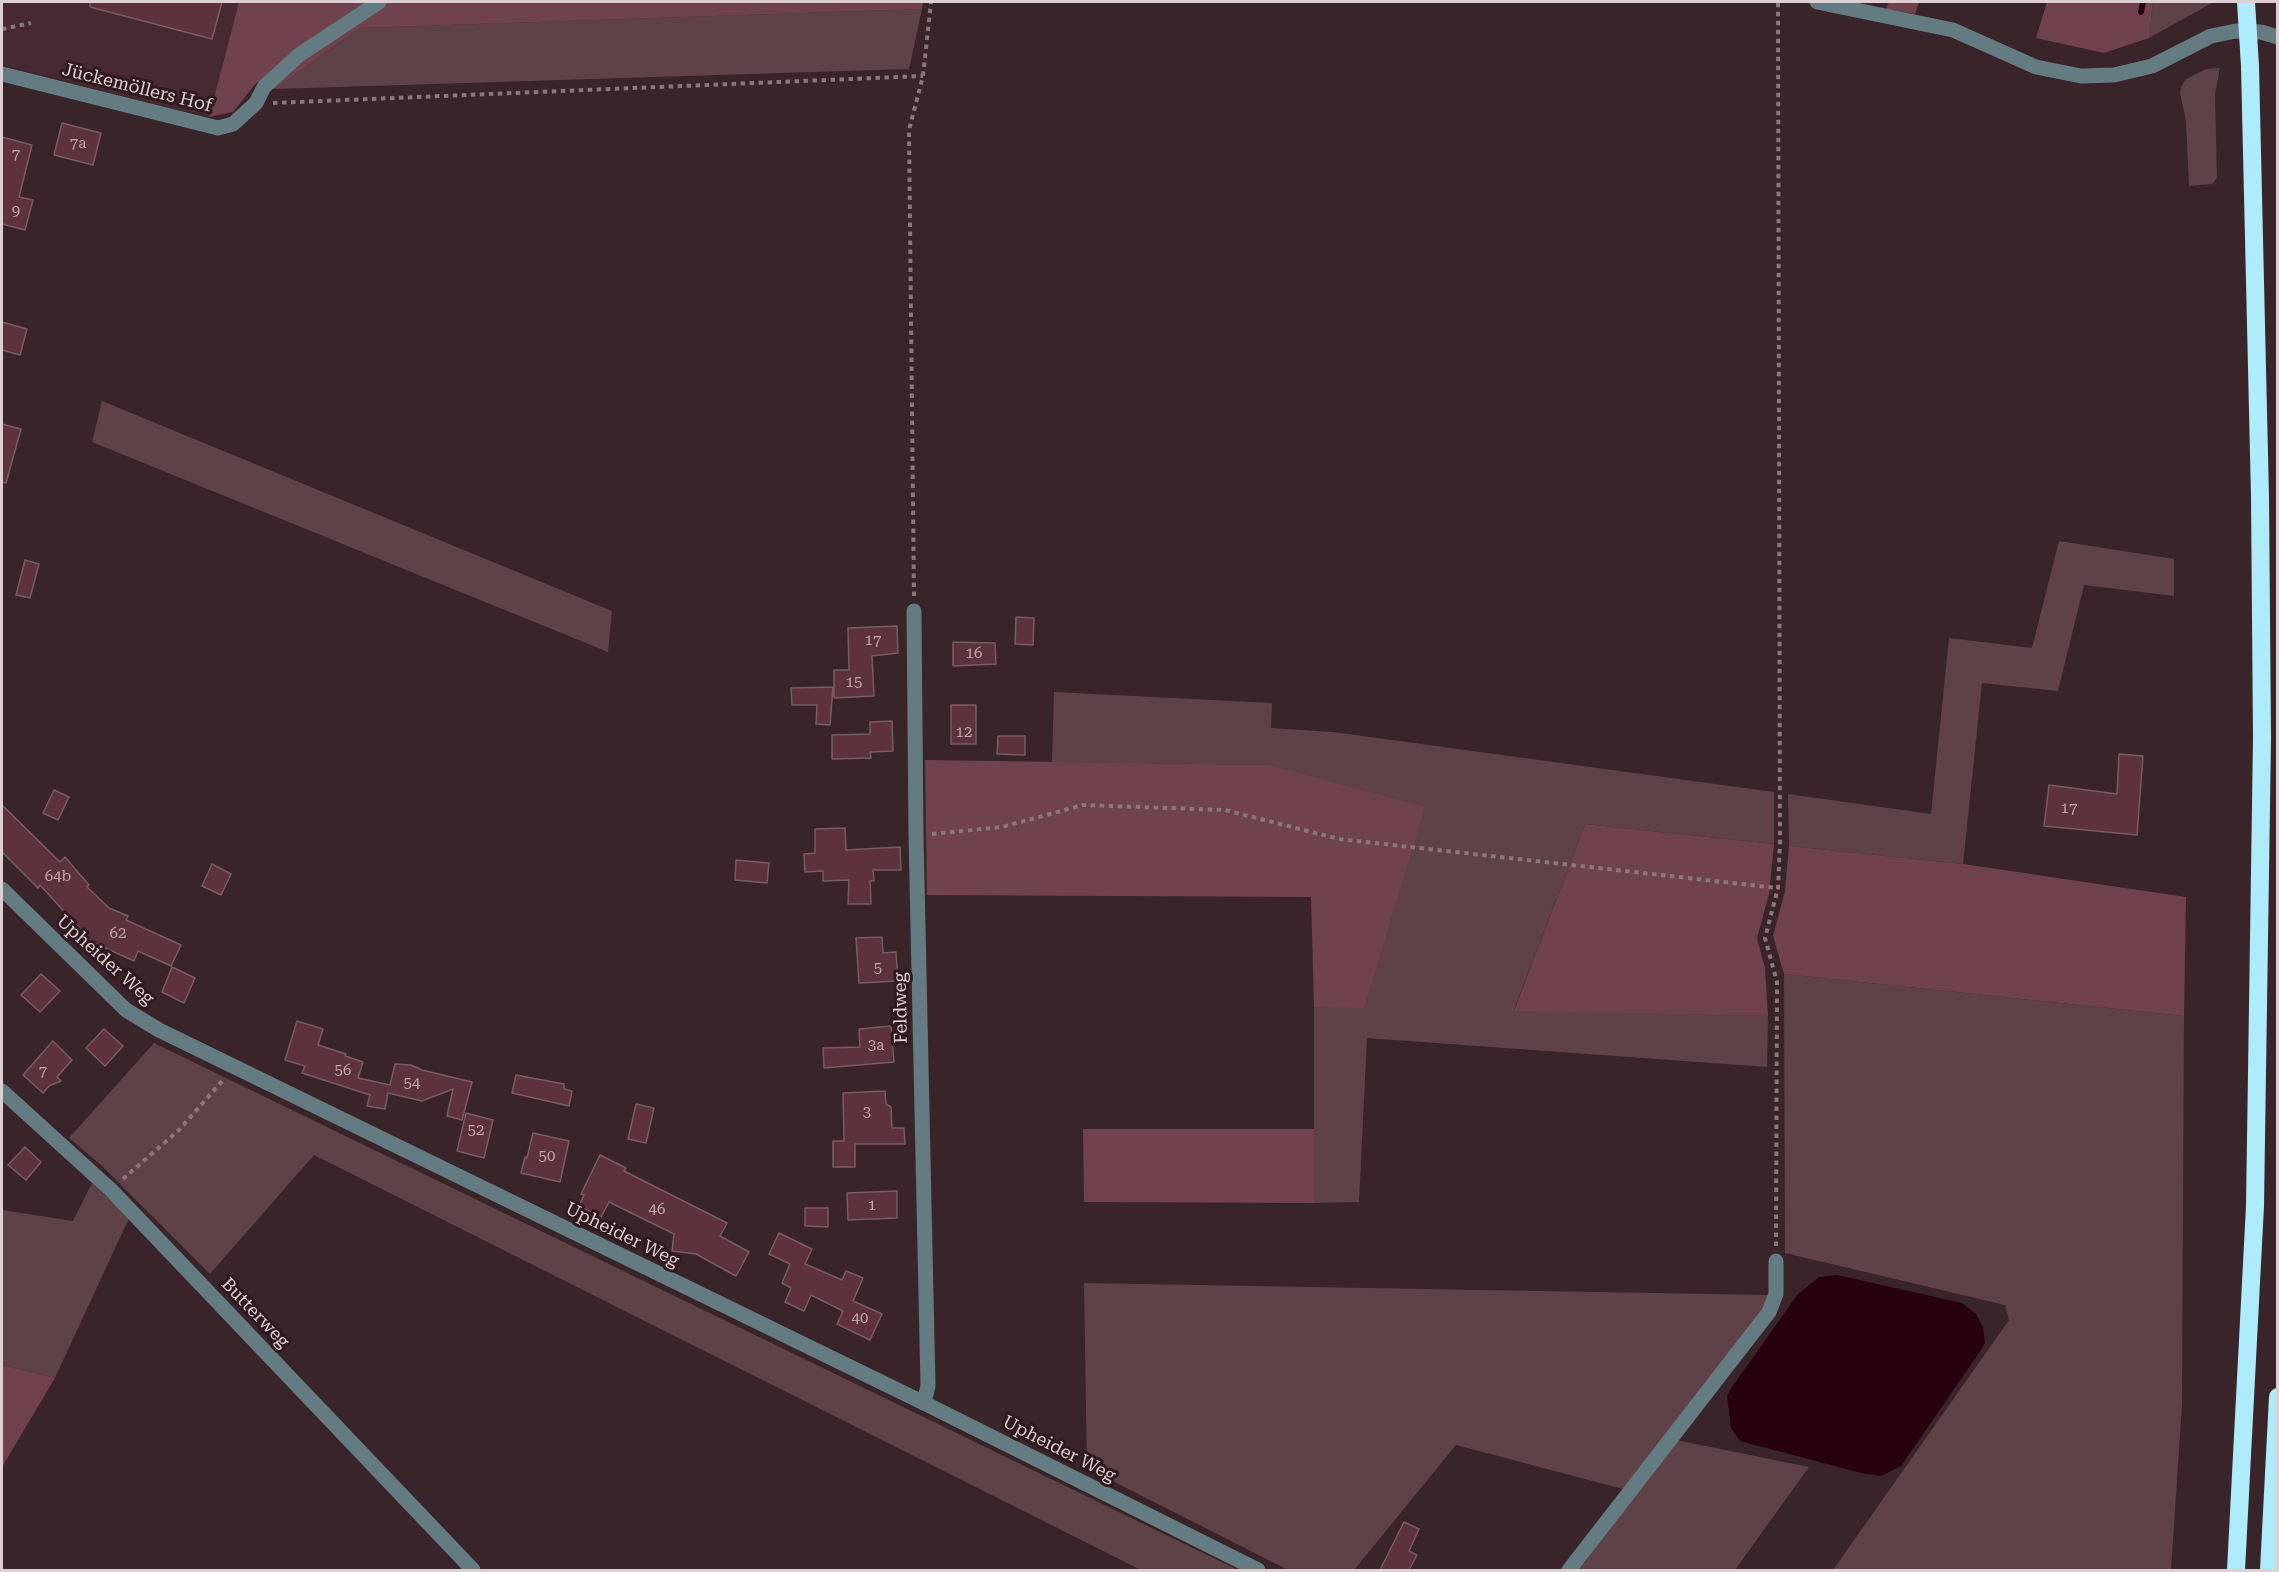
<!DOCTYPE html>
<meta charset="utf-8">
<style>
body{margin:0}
#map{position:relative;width:2279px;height:1572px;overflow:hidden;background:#392429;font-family:"Roboto Serif",serif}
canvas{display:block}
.frame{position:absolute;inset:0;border:3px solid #decfd2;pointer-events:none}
</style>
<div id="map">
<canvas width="2279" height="1572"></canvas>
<div class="frame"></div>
</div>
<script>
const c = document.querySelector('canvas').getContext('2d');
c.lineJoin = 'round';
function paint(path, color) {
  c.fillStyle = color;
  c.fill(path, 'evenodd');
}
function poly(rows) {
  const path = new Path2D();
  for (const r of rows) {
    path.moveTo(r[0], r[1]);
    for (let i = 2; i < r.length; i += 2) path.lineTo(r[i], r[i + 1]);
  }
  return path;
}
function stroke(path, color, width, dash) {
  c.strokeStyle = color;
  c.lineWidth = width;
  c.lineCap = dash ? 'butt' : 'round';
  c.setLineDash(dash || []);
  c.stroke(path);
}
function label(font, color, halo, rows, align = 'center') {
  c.font = font + ' "Roboto Serif",serif';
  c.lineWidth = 6;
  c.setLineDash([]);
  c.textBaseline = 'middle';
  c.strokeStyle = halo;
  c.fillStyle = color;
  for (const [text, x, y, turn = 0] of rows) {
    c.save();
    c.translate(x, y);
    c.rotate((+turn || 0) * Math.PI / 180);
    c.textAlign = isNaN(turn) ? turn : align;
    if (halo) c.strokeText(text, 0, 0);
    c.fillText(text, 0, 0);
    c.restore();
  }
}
const built = poly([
 [2,2,239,2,209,117,2,65]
]);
const green = poly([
 [2153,2,2214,2,2149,38],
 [922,9,909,69,275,89,360,28],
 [2220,68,2215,94,2217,178,2212,184,2189,186,2186,121,2180,93,2181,87,2185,80,2194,75,2206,69],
 [102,401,612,611,608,652,92,442],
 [2059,541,2174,559,2174,596,2084,585,2058,691,1982,683,1963,864,1789,846,1788,794,1931,814,1949,638,2032,648],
 [1054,692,1272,703,1271,728,1333,732,1774,792,1774,844,1585,824,1514,1010,1768,1016,1767,1067,1367,1038,1359,1202,1314,1203,1314,1007,1364,1007,1268,765,1052,762],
 [1784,974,2184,1016,2182,1404,2171,1570,1833,1570,2009,1320,2005,1305,1785,1253],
 [154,1043,936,1423,1238,1570,1141,1570,314,1155,210,1274,101,1165,69,1138],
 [92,1183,129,1218,55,1378,2,1365,2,1210,73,1221],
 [1084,1283,1768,1295,1766,1307,1623,1489,1456,1445,1354,1570,1288,1570,1087,1468],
 [1676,1440,1809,1467,1735,1570,1579,1570]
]);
const forest = poly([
 [239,2,923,2,922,9,360,28,275,89,257,82,233,112,209,117],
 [1889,2,1919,2,1915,14,1886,9],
 [2047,2,2153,2,2149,38,2104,53,2036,38],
 [925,760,1268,765,1425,807,1364,1008,1314,1007,1311,897,927,895],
 [1585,824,1774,844,1769,894,1757,938,1765,968,1768,1016,1514,1011],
 [1789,846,1963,864,2186,897,2184,1016,1784,974,1773,936,1785,891],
 [1083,1129,1314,1129,1314,1203,1084,1202],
 [2,1365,55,1378,2,1467]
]);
const water = poly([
 [1837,1275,1962,1303,1976,1314,1983,1327,1985,1343,1979,1353,1901,1466,1881,1476,1861,1473,1740,1441,1731,1428,1727,1396,1732,1387,1798,1294,1819,1277]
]);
const stream = poly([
 [2141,12,2143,2]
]);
const building = poly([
 [90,2,222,2,212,39,90,7,90,2],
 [62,123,101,133,93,165,54,155,62,123],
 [2,137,32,145,19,197,33,200,25,230,2,224,2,137],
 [2,322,27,329,20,355,2,350,2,322],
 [2,424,21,429,6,483,2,482,2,424],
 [25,560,39,564,30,598,16,595,25,560],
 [1016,617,1034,618,1033,645,1015,644,1016,617],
 [897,626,898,653,872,656,874,696,834,698,834,670,849,670,848,628,897,626],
 [953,642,995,643,996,664,953,666,953,642],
 [833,687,830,725,816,724,817,705,792,705,791,688,833,687],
 [951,705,976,705,976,744,951,744,951,705],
 [892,721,893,751,870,752,871,758,832,759,832,735,870,734,870,722,892,721],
 [998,736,1025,736,1025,755,997,754,998,736],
 [2119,754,2143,756,2137,835,2044,826,2049,785,2117,794,2119,754],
 [54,790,69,797,58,820,43,813,54,790],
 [2,805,60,862,65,857,89,885,87,887,109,908,128,916,126,920,181,945,171,966,138,951,134,961,92,942,40,885,38,888,2,852,2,805],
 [845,828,846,850,900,847,901,870,873,870,874,881,870,881,871,904,848,904,849,880,823,881,823,871,805,872,804,854,815,853,815,829,845,828],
 [736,860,769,863,767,883,735,880,736,860],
 [212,864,231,874,221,895,202,886,212,864],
 [882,937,883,953,896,952,898,981,859,983,856,938,882,937],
 [172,967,195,978,184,1003,162,992,172,967],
 [41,974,60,991,40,1012,21,995,41,974],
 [297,1021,323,1029,318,1045,346,1054,345,1056,363,1062,358,1078,390,1085,395,1064,411,1065,422,1070,472,1082,462,1120,447,1116,453,1089,422,1101,388,1093,385,1109,367,1106,370,1095,302,1073,305,1066,285,1060,297,1021],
 [891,1026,894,1062,824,1068,823,1048,860,1047,859,1029,891,1026],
 [104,1029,123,1046,105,1066,86,1048,104,1029],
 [53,1041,72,1060,57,1077,61,1081,49,1086,43,1093,23,1075,53,1041],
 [516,1075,564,1084,564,1089,572,1091,569,1106,512,1093,516,1075],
 [885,1091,886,1104,891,1107,892,1128,904,1128,905,1144,855,1144,855,1167,833,1167,833,1141,844,1141,843,1093,885,1091],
 [636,1104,654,1108,646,1143,628,1139,636,1104],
 [466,1113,493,1120,484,1158,457,1151,466,1113],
 [533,1133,569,1141,560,1182,521,1173,525,1157,527,1158,533,1133],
 [25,1147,41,1162,26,1180,8,1165,25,1147],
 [600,1155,626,1168,624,1171,727,1223,720,1236,749,1252,736,1276,696,1254,672,1251,674,1234,609,1202,601,1217,579,1206,584,1195,581,1194,600,1155],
 [897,1191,897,1218,848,1220,847,1193,897,1191],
 [805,1208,828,1208,828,1227,805,1226,805,1208],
 [779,1233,812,1249,805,1264,842,1280,846,1271,863,1278,853,1301,882,1314,870,1340,837,1324,843,1311,811,1295,804,1311,785,1302,791,1288,782,1283,790,1264,769,1254,779,1233],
 [1404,1522,1419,1529,1409,1551,1417,1555,1409,1570,1380,1570,1404,1522]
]);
const path = poly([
 [2,29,31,23],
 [273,103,923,76],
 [914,596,909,130,923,76,931,2],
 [932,834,1002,827,1083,805,1225,810,1339,839,1778,888],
 [123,1179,179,1130,224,1079],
 [1776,1246,1777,982,1765,938,1778,888,1780,842,1778,2]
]);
const minor = poly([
 [1817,2,1953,30,2036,67,2081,76,2114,75,2152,66,2211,36,2236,31,2261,32,2278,37],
 [2,74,218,128,233,124,256,103,264,87,299,55,379,2],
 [914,611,916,835,928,1386,924,1403],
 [2,889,126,1010,159,1030,924,1403,1258,1570],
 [2,1091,111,1190,473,1570],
 [1569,1570,1769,1312,1776,1294,1776,1261]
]);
const highway = poly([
 [2236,1570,2255,1206,2262,738,2260,497,2250,66],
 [2269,1570,2278,1397]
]);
const highwayBridge = poly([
 [2246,2,2250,66]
]);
const numberNames = [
 ["7a",78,144],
 ["7",16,155],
 ["9",16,212],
 ["17",873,641],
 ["16",974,654],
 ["15",854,683],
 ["12",964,733],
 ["17",2069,809],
 ["64b",58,877],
 ["62",118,934],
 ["5",878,969],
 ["3a",876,1046],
 ["56",343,1071],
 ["7",43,1072],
 ["54",412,1084],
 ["3",867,1113],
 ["52",476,1131],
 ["50",547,1157],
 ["1",872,1206],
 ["46",657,1210],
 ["40",860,1319]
];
const streetNames = [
 ["Jückemöllers Hof",137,88,14],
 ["Upheider Weg",105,960,42],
 ["Feldweg",901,1008,-91],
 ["Upheider Weg",622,1235,26],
 ["Butterweg",255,1313,46],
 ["Upheider Weg",1059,1449,27]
];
paint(built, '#472a31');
paint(green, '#5e4248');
paint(forest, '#70424d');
paint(water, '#27020e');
stroke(stream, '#27020e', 6);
paint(building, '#5e323d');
stroke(building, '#765d62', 1.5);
stroke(path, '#89777b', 4, [4.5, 4.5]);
stroke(minor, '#637b81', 15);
stroke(highway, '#afecfb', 18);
stroke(highwayBridge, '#afecfb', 18);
label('15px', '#bea8ad', null, numberNames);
label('18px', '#decfd2', '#2f1a1f', streetNames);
</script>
